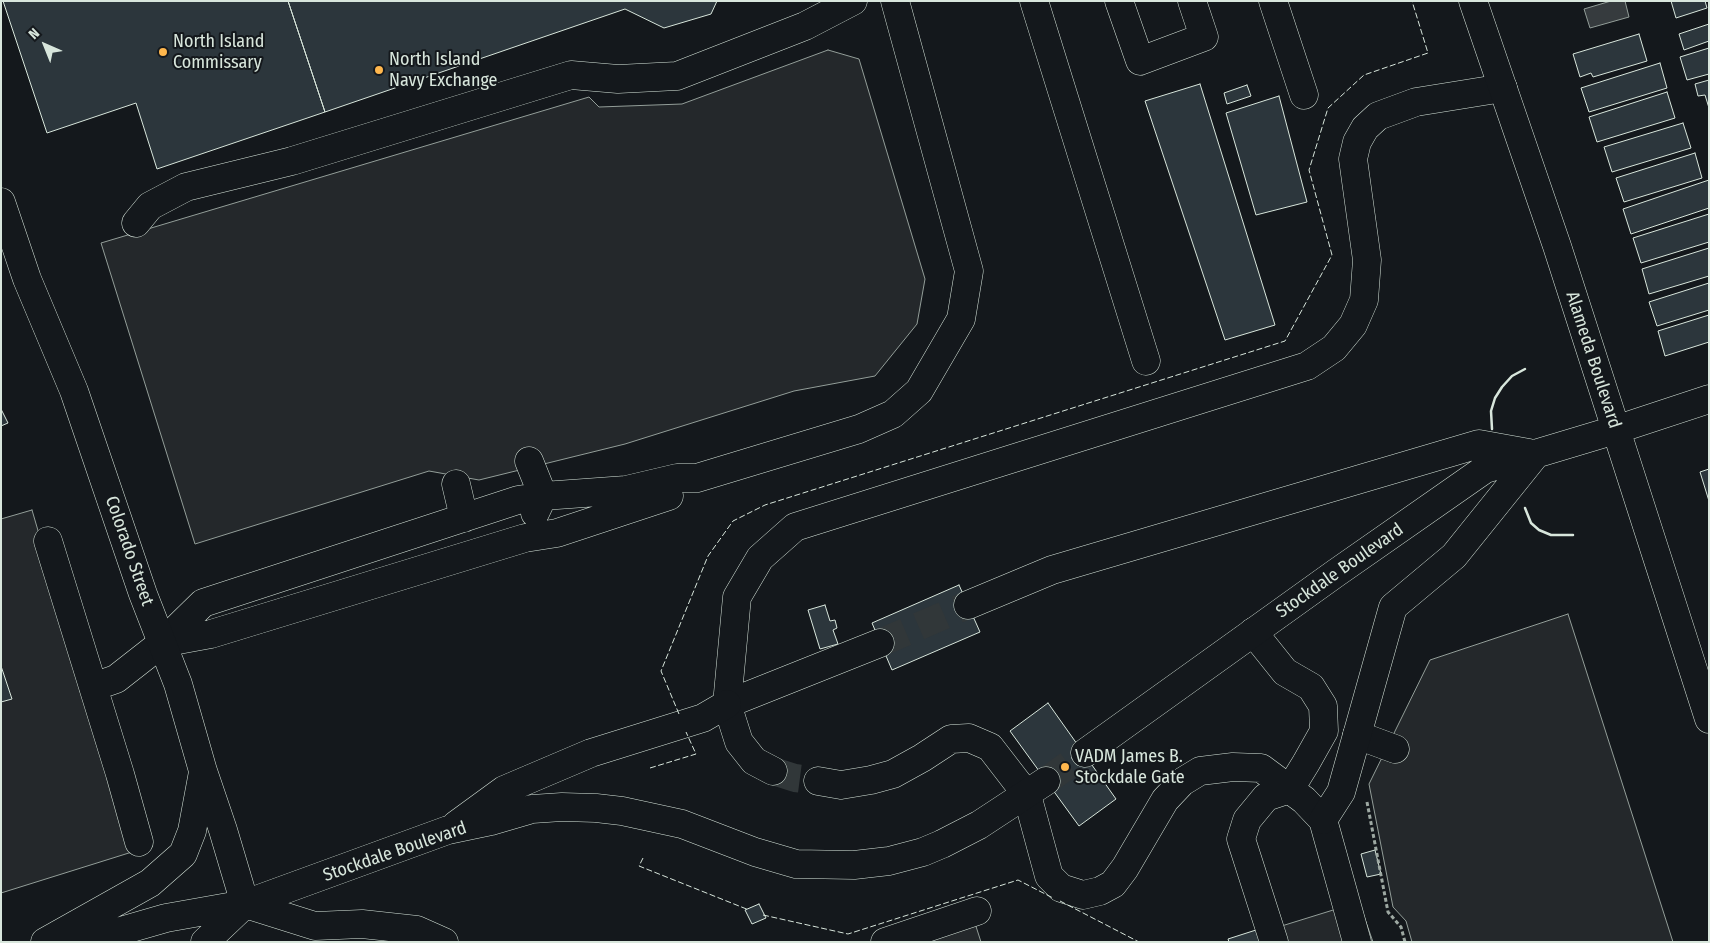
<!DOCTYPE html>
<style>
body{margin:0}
#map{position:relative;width:1710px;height:943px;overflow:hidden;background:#14181c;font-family:"Fira Sans Condensed",sans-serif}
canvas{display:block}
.frame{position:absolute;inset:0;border:2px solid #d8e6dc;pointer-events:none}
.north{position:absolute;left:20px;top:20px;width:50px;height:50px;-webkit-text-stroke:4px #14181c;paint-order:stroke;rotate:316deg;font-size:14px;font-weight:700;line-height:20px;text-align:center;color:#d8e6dc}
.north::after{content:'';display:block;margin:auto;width:18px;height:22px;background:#d8e6dc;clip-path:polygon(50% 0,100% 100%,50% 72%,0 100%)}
</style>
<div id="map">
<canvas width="1710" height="943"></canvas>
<div class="frame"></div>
<div class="north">N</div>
</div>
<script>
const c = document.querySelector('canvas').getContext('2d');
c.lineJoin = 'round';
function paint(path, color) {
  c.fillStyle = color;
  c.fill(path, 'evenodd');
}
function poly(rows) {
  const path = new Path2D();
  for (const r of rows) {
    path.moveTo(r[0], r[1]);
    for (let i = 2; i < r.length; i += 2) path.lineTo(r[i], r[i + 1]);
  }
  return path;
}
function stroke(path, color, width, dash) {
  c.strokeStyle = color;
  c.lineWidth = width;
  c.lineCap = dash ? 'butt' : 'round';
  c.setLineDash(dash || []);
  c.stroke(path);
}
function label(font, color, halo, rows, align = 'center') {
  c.font = font + ' "Fira Sans Condensed",sans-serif';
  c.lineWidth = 4;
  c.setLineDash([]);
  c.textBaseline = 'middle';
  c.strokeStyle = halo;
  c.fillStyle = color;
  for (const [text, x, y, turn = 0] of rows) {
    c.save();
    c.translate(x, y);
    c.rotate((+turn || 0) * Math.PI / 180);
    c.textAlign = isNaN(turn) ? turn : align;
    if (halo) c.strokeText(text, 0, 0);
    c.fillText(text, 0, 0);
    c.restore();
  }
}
const parking = poly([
 [828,50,859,59,925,279,917,324,875,376,794,391,625,444,479,480,429,471,195,544,101,243,589,97,599,107,682,104,828,50],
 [32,510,132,852,1,893,1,519,32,510],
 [1568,614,1673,942,1412,942,1406,921,1393,907,1369,784,1430,660,1568,614],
 [1359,902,1373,942,1230,942,1359,902],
 [973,917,981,942,901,942,973,917]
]);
const water = poly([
 [1611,1,1625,1,1629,17,1590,28,1584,9,1611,1]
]);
const building = poly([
 [3,1,288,1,325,112,157,169,136,103,47,133,3,1],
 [288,1,717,1,711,14,664,28,625,9,325,112,288,1],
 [1671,1,1705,1,1707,8,1676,18,1671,1],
 [1709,24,1709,41,1684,50,1679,34,1709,24],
 [1639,34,1647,61,1593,77,1591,73,1580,77,1573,54,1639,34],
 [1709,48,1709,74,1687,80,1680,57,1709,48],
 [1660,63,1667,88,1589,112,1581,88,1660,63],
 [1709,80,1709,108,1705,95,1698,96,1695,84,1709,80],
 [1200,84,1275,325,1225,340,1145,101,1200,84],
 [1247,85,1251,96,1227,104,1224,93,1247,85],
 [1667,92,1675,118,1597,142,1589,117,1667,92],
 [1279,96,1307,202,1256,215,1226,113,1279,96],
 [1683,123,1691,148,1612,172,1604,147,1683,123],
 [1695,153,1702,178,1624,202,1616,178,1695,153],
 [1709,180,1709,208,1631,234,1623,209,1709,180],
 [1709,214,1709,242,1641,263,1633,238,1709,214],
 [1709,248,1709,276,1649,294,1642,269,1709,248],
 [1709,283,1709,310,1657,326,1649,302,1709,283],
 [1709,315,1709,342,1665,356,1658,331,1709,315],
 [1,409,8,423,1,426,1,409],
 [1709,469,1709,501,1700,472,1709,469],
 [959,585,980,632,892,670,872,623,959,585],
 [825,605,830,621,835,620,837,628,833,630,838,644,820,649,808,610,825,605],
 [1,666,12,699,1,702,1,666],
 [1048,703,1116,799,1079,826,1010,731,1048,703],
 [1375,850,1381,874,1367,877,1361,854,1375,850],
 [759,904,766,918,752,924,745,910,759,904],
 [1256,930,1260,942,1229,942,1228,939,1256,930]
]);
const minorTunnel = poly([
 [773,771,795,778,818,781]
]);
const majorTunnel = poly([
 [880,643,968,605],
 [1046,781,1085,753]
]);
const path = poly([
 [1367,802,1388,912,1401,927,1405,942]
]);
const minor = poly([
 [1034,1,1146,361],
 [1119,1,1140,61,1204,37,1192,1],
 [1273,1,1304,95],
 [136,223,150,206,186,187,292,161,571,75,618,79,677,76,805,26,853,1],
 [529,461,543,496,535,513],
 [456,484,464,518],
 [48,541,120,774,139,842],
 [1253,632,1285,672,1311,687,1323,706,1324,731,1306,763,1290,789,1266,797,1247,820,1241,839,1274,942],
 [162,643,211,634,525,538,557,533,669,496],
 [880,643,727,704,737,597,760,558,795,527,1307,366,1334,348,1353,325,1364,300,1367,260,1353,159,1357,142,1365,128,1378,116,1416,102,1503,88],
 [93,687,116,679,162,643,203,603,518,500,543,496,626,490,677,478,697,478,859,429,893,414,919,391,961,319,969,271,895,1],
 [727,704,739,742,754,761,773,771],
 [1357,735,1395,749],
 [818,781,841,785,871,780,893,774,922,758,951,739,969,738,990,747,1027,795,1049,876,1061,888,1083,895,1100,891,1113,884,1125,868,1165,800,1182,782,1200,771,1233,767,1261,768,1304,800,1323,820,1357,942],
 [885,942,977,911]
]);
const major = poly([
 [1473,1,1557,246,1709,719],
 [1,202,27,279,74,391,143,594,178,684,203,771,223,830,245,904],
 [968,605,1052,570,1479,444,1529,453],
 [1085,753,1336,573,1485,469,1615,430,1709,399],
 [1323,820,1341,792,1393,607,1454,556,1536,454],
 [456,825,504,790,591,753,703,718,727,704],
 [245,904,315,926,362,924,417,930,444,942],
 [45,942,150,883,183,854,192,831,203,772],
 [83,942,166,918,245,904,448,830,491,821,532,809,562,807,596,808,622,811,682,824,755,852,796,864,854,865,889,861,923,852,942,844,979,825,1046,781],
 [205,942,245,904]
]);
const fence = poly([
 [679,714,661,671,708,556,733,521,765,505,1285,341,1332,255,1309,170,1328,108,1364,75,1428,53,1412,1],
 [650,768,696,754,686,732],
 [643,858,639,866,749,910],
 [1060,901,1139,942],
 [763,915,848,934,1018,880,1053,898]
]);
const wall = poly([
 [1492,429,1491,411,1495,398,1502,387,1512,376,1525,369],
 [1525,508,1531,523,1539,530,1551,535,1573,535]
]);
const markers = [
 [163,52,5,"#ffb74d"],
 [379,70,5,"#ffb74d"],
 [1065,767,5,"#ffb74d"]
];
const poiNames = [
 ["North Island",173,42],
 ["Commissary",173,63],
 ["North Island",389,60],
 ["Navy Exchange",389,81],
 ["VADM James B.",1075,757],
 ["Stockdale Gate",1075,778]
];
const streetNames = [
 ["Alameda Boulevard",1593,360,72],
 ["Colorado Street",129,551,71],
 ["Stockdale Boulevard",1340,571,-35],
 ["Stockdale Boulevard",395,852,-19]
];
paint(parking, '#24282b');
stroke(parking, '#939e99', 1);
paint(water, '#363b3e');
stroke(water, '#939e99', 1);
paint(building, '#2c363c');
stroke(building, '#d8e6dc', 1);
stroke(minorTunnel, '#313739', 28, [28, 14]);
stroke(majorTunnel, '#313739', 28, [28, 14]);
stroke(minor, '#d8e6dc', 29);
stroke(major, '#d8e6dc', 29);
stroke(path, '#9da8a2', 3, [4, 2.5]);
stroke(minor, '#14181c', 28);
stroke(major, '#14181c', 28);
stroke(fence, '#d8e6dc', 1, [6, 2.5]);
stroke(wall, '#d8e6dc', 2.5);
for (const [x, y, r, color] of markers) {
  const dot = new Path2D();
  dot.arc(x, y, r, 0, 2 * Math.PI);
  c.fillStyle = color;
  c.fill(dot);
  stroke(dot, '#14181c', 2);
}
label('18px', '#d8e6dc', '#14181c', poiNames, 'left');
label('18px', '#d8e6dc', '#14181c', streetNames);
</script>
